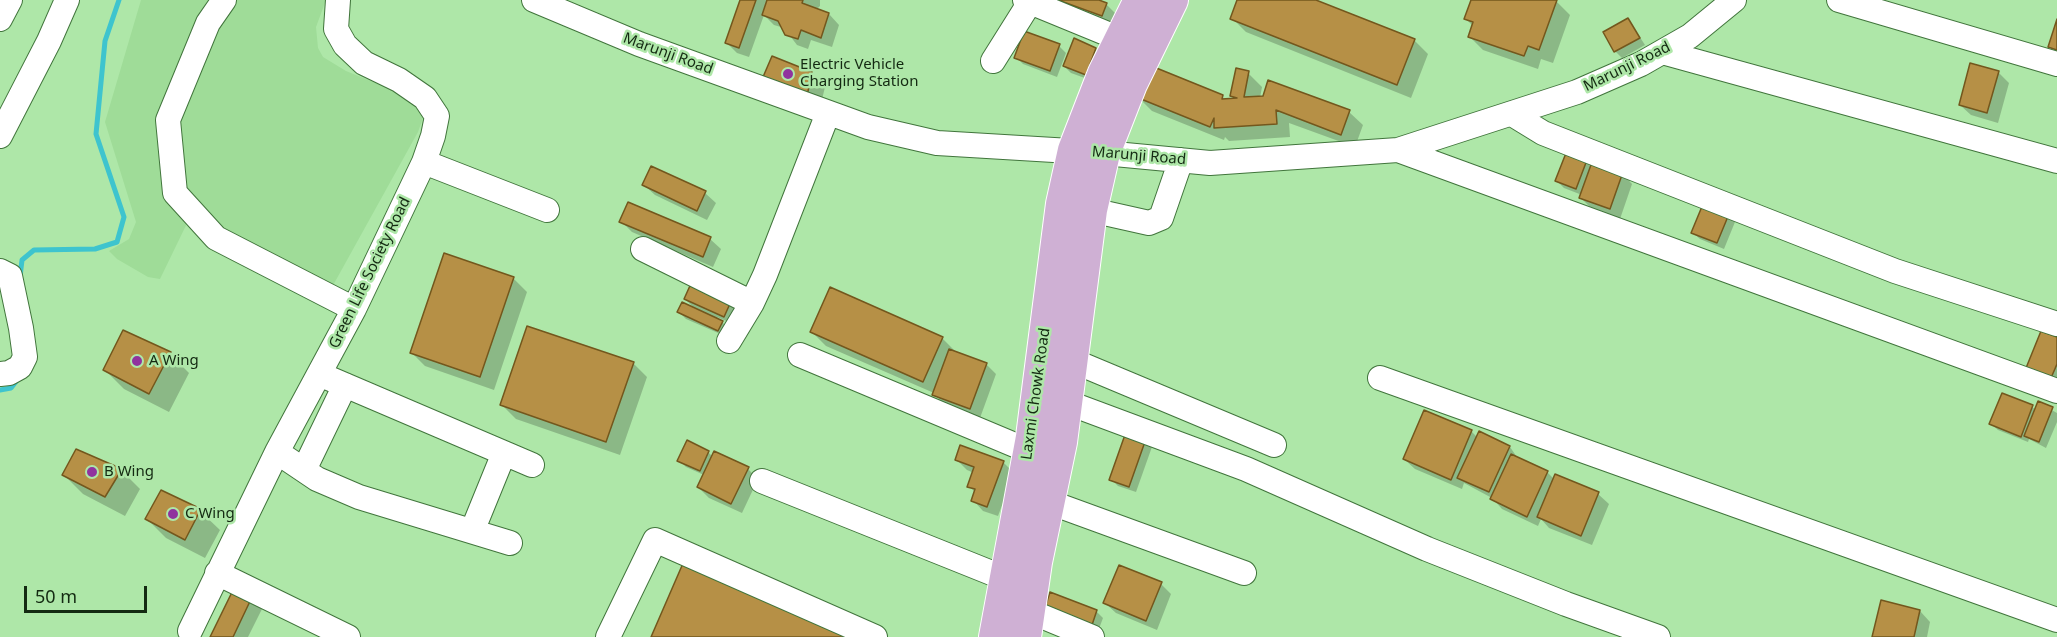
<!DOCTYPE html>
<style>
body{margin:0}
#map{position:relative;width:2057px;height:637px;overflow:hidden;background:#aee7a8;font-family:"Noto Sans",sans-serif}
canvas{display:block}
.scale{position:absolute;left:24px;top:586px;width:123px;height:27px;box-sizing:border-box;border:3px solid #142a12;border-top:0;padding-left:8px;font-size:18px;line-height:21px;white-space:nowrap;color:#142a12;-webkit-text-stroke:4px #aee7a8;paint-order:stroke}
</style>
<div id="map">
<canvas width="2057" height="637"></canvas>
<div class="scale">50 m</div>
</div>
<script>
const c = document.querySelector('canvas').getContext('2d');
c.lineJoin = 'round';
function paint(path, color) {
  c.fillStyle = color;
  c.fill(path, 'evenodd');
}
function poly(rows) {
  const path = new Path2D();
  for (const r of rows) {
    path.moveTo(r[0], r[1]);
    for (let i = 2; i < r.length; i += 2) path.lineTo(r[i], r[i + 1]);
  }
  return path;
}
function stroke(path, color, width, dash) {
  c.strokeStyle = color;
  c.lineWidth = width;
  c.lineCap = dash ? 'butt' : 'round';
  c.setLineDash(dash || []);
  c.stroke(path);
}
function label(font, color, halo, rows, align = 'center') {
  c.font = font + ' "Noto Sans",sans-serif';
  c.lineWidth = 5;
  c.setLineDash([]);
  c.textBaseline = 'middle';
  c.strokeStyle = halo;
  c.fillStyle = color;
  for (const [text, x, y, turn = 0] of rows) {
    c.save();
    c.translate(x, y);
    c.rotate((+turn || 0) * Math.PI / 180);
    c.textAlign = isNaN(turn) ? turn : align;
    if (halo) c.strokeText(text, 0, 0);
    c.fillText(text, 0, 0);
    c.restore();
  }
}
const built = poly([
 [141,0,326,0,316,27,318,48,323,57,346,71,405,95,425,112,418,132,331,289,192,213,160,279,148,277,117,259,109,251,129,239,136,222,105,122]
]);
const shadow = poly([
 [742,0,820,0,820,6,816,10,829,14,839,25,832,47,811,40,808,49,797,45,784,28,774,25,764,15,749,57,737,53,726,42],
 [1043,0,1095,0,1106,4,1117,15,1113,26],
 [1239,0,1312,0,1414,40,1428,54,1411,98,1246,32,1232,18],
 [1472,0,1556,1,1570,15,1553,63,1541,59,1538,69,1483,50,1469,36,1473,26,1466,19],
 [1628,19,1645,45,1622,58,1615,51],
 [1059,46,1066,53,1057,77,1023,64,1016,57],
 [1096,49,1103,56,1093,81,1071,73,1064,66],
 [1998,72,2009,83,1998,123,1971,115,1960,105],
 [811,73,825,87,820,108,779,91],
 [1248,73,1262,87,1260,98,1349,112,1363,125,1355,147,1289,123,1290,137,1229,141,1225,137,1224,140,1152,111,1138,97,1222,97,1225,100,1235,99,1231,95],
 [1586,162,1592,167,1622,173,1632,184,1620,219,1592,209,1581,198,1582,195,1564,188,1557,181],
 [644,185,705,193,716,203,707,220,655,195],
 [1728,215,1735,222,1724,249,1700,239,1693,233],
 [621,221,710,239,721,249,713,267,632,232],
 [513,278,527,292,494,390,425,366,411,352],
 [685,299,739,305,731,323,717,317,729,329,725,336,686,319,679,312,697,311],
 [812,332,942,338,956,352,986,364,996,374,980,418,944,405,934,393,826,346],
 [2057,339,2057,384,2035,375],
 [170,354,189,373,169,412,124,389,105,370],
 [633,363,647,377,620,455,516,419,502,405],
 [2039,403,2057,413,2057,422,2046,448,2029,439,2028,442,1998,430,1991,424,2032,407,2036,410],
 [1471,431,1478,438,1510,447,1519,460,1547,472,1554,479,1598,494,1609,504,1592,545,1549,528,1541,519,1538,526,1502,509,1492,498,1464,483,1462,489,1415,469,1404,459],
 [1146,437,1153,444,1136,492,1118,486,1111,479],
 [708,452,713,457,748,469,758,479,742,513,709,498,698,487,704,475,686,467,679,460],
 [957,460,1003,462,1014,473,998,516,983,511,973,500,976,493,969,486,974,473,967,470],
 [121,470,140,489,125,516,83,494,64,475],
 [162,492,200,511,220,530,205,558,166,538,147,519],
 [1161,584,1171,594,1157,630,1116,613,1105,603],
 [236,588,263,607,248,637,212,637],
 [1096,611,1103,618,1097,634,1052,617],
 [1920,611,1930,622,1927,637,1874,637]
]);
const stream = poly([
 [20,277,22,260,34,250,95,249,117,242,124,217,96,134,105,41,119,0],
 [0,390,11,388,18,379]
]);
const building = poly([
 [740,0,756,0,739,48,725,43,740,0],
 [767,0,803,0,802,3,829,13,821,38,801,30,798,39,785,35,778,21,762,15,767,0],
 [1058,0,1099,0,1107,3,1102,16,1058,0],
 [1237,0,1316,0,1415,39,1397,85,1230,19,1237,0],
 [1471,0,1557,0,1539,50,1528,46,1524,56,1468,37,1473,22,1464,19,1471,0],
 [1628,18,1640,38,1614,52,1603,32,1628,18],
 [2057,19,2057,50,2048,47,2057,19],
 [1024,31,1060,44,1050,71,1014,58,1024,31],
 [1074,38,1096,48,1086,75,1063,66,1074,38],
 [772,56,812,72,807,96,763,77,772,56],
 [1970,63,1999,71,1987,113,1959,105,1970,63],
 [1149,65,1223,95,1222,99,1237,98,1230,96,1236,68,1249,71,1244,97,1263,96,1268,80,1350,110,1341,135,1276,110,1277,124,1214,128,1214,118,1210,127,1136,97,1149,65],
 [1566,153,1587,160,1576,189,1555,181,1566,153],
 [1592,162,1623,172,1610,209,1579,198,1592,162],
 [651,166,706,191,697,211,642,185,651,166],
 [628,202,711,237,703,257,619,222,628,202],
 [1703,204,1729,214,1717,243,1691,233,1703,204],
 [444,253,514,277,480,377,410,353,444,253],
 [693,279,733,297,724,317,684,299,693,279],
 [830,287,943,337,923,382,810,332,830,287],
 [682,302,723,321,718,331,677,312,682,302],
 [527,326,634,362,606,442,500,405,527,326],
 [123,330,171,352,149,394,103,370,123,330],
 [2041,331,2057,337,2057,364,2051,378,2026,368,2041,331],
 [949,349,987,363,970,409,932,395,949,349],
 [2002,393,2033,405,2021,437,1989,424,2002,393],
 [2038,401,2053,407,2039,442,2024,436,2038,401],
 [1424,410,1472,430,1451,480,1403,459,1424,410],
 [1127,429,1147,436,1129,487,1109,480,1127,429],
 [1479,431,1510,446,1489,492,1457,478,1479,431],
 [687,440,709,451,700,471,677,461,687,440],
 [960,445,1004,461,987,507,971,501,975,489,967,487,974,467,955,460,960,445],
 [76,449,122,469,105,497,62,475,76,449],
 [714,451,749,467,731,504,697,487,714,451],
 [1511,454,1548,471,1527,517,1490,499,1511,454],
 [1555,474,1599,492,1581,536,1537,517,1555,474],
 [161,490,201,509,185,540,145,519,161,490],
 [684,561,854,637,651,637,684,561],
 [1119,565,1162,582,1146,621,1103,603,1119,565],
 [235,586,253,595,233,637,210,637,235,586],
 [1050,592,1097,610,1091,628,1044,611,1050,592],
 [1881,600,1920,610,1914,637,1872,637,1881,600]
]);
const minor = poly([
 [224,0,208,23,168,120,175,193,216,238,354,309],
 [534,0,639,44,868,127,937,143,1104,153,1210,163,1398,150,1577,92,1641,64,1690,36,1734,0],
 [1025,0,1120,39],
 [1839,0,2057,64],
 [0,19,10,0],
 [1662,52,2057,161],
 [993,61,1030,2],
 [1512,114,1543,133,1895,271,2057,324],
 [0,136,49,41,67,0],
 [1398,150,2057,391],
 [424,162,547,210],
 [1091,210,1149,223,1161,218,1181,160],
 [643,249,752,303],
 [0,271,10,276,21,328,25,357,20,367,9,373,0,374],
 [729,341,752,303,765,275,828,113],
 [800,355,1029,451],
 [1071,360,1274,445],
 [319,374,532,465],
 [1380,378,2057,620],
 [1066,402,1246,469,1427,549,1566,604,1658,637],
 [277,452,317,479,359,497,510,543],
 [304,470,345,385],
 [762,481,1004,578],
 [1049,502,1244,573],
 [473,529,504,453],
 [217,573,348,637],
 [1029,611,1092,637],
 [190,631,277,452,354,309,424,162,433,136,437,116,425,98,399,80,364,63,345,45,336,29,338,0],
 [608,637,655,540,875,637]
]);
const major = poly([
 [995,637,1032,437,1062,204,1074,150,1104,73,1140,0],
 [1025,637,1036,562,1061,442,1091,210,1104,153,1131,84,1172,0]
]);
const markers = [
 [788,74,6,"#90339e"],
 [137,361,6,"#90339e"],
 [92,472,6,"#90339e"],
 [173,514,6,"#90339e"]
];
const streetNames = [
 ["Marunji Road",668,54,20],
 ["Marunji Road",1627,67,-26],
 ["Marunji Road",1139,156,5],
 ["Green Life Society Road",370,273,-64],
 ["Laxmi Chowk Road",1036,394,-82]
];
const poiNames = [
 ["Electric Vehicle",800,65],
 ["Charging Station",800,82],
 ["A Wing",149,361],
 ["B Wing",104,472],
 ["C Wing",185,514]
];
paint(built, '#9fdc98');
paint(shadow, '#0003');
stroke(stream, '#3ec4ce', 5);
paint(building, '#b69046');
stroke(building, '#73571d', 1.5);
stroke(minor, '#41753c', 26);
stroke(major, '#fff', 34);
stroke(minor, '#fff', 24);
stroke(major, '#cfb0d4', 32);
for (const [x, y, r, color] of markers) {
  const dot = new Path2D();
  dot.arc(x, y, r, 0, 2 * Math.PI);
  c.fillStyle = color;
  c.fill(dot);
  stroke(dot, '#aee7a8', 2);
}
label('15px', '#142a12', '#aee7a8', streetNames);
label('15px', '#142a12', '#aee7a8', poiNames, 'left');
</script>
